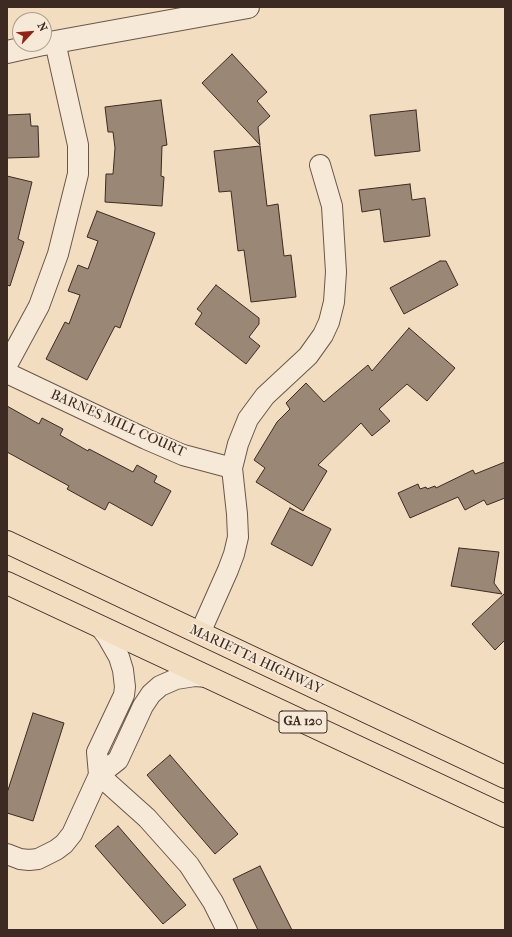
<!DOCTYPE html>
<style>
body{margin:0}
#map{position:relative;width:512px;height:937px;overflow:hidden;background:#f2ddc1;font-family:"IM FELL French Canon",serif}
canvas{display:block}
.frame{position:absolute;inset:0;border:8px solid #3d2a22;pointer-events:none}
.north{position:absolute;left:12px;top:12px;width:40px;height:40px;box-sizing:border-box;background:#f7e9d7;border:1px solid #ad9d8f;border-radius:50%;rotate:64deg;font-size:11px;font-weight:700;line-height:16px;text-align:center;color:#3d2a22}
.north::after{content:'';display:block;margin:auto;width:14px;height:18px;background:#8f2418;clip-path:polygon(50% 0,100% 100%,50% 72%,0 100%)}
</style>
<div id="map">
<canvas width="512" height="937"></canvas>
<div class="frame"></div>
<div class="north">N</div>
</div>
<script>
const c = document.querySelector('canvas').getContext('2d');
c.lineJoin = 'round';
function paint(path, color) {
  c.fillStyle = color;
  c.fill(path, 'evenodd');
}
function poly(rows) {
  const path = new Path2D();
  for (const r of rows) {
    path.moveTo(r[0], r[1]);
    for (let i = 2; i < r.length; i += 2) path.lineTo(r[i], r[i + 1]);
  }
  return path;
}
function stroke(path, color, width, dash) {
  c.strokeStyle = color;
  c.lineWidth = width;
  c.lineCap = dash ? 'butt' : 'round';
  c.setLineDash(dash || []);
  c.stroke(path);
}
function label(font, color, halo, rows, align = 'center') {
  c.font = font + ' "IM FELL French Canon",serif';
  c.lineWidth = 3.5;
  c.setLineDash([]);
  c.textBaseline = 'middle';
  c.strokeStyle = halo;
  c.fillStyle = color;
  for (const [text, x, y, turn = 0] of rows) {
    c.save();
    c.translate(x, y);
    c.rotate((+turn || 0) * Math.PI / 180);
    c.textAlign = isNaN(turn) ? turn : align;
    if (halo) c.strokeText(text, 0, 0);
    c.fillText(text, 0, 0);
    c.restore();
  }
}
const building = poly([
 [232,54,267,92,257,101,270,116,258,127,260,145,202,83,232,54],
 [161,100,167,145,162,146,161,176,164,177,162,206,105,202,106,174,113,174,115,148,113,132,108,132,105,107,161,100],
 [416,110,420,151,375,156,370,115,416,110],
 [30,114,31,126,38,126,39,157,7,158,7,115,30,114],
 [260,146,267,206,278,204,284,256,291,255,296,297,251,302,244,250,238,251,231,191,219,192,214,151,260,146],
 [7,176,32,182,18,239,24,242,10,286,7,285,7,176],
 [410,184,412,200,425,198,430,236,384,242,380,209,362,212,359,190,410,184],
 [97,211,155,233,120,328,115,326,87,380,46,359,65,322,69,324,80,295,68,291,78,265,88,269,98,241,87,237,97,211],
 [440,261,446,261,458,285,404,314,390,288,440,261],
 [216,285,259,318,259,324,249,337,260,346,246,364,195,324,202,313,197,309,216,285],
 [409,328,455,368,427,401,407,384,379,409,390,421,372,436,361,423,318,465,327,471,303,511,256,482,265,468,254,460,277,422,290,409,286,403,306,383,324,402,368,365,372,371,409,328],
 [7,406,39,424,42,418,63,429,60,435,88,451,89,449,133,472,137,465,157,476,154,482,171,491,152,526,109,502,105,510,67,489,69,486,7,452,7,406],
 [505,462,505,498,487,505,484,500,465,510,458,497,410,518,398,493,418,484,420,489,426,487,427,489,435,486,436,488,473,470,475,474,505,462],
 [290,508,331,529,312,566,271,544,290,508],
 [459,548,499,552,494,583,502,594,451,586,459,548],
 [505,593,505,640,495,650,472,624,505,593],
 [33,713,64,723,33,821,7,813,7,793,33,713],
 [170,755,238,834,215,854,147,775,170,755],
 [118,826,186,905,163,924,95,846,118,826],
 [260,866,292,930,258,930,233,879,260,866]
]);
const minor = poly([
 [7,365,39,306,58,254,78,174,78,145,55,42],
 [7,373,146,439,183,455,232,468],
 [200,633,228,570,234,554,238,537,237,514,232,468,238,444,248,419,265,396,308,356,323,335,329,322,334,302,336,272,332,206,320,165],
 [99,775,147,818,189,865,213,902,227,930],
 [99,775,97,752,124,695,125,687,123,670,119,657,107,636,100,627],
 [7,854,20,859,29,860,38,859,56,850,64,844,72,834,99,775,118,760,143,706,151,694,160,686,176,679,195,676,207,677]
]);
const tertiary = poly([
 [44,44,248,7],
 [7,52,43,44]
]);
const trunk = poly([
 [7,542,505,777],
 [7,583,505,816]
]);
const shields = [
 [303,722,48]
];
const shieldNames = [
 ["GA 120",303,722]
];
const streetNames = [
 ["BARNES MILL COURT",118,424,24],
 ["MARIETTA HIGHWAY",256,660,25]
];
paint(building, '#9b8775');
stroke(building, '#3d2a22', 1);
stroke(minor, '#6a574a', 22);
stroke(tertiary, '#6a574a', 24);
stroke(trunk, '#3d2a22', 24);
stroke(minor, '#f7e9d7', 20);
stroke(tertiary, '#f7e9d7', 22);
stroke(trunk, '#f2ddc1', 22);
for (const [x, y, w] of shields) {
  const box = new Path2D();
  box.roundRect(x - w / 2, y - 11, w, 22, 3);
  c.fillStyle = '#f7e9d7';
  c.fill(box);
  stroke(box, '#3d2a22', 1);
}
label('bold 13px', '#3d2a22', null, shieldNames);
label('14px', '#3d2a22', '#f7e9d7', streetNames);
</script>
